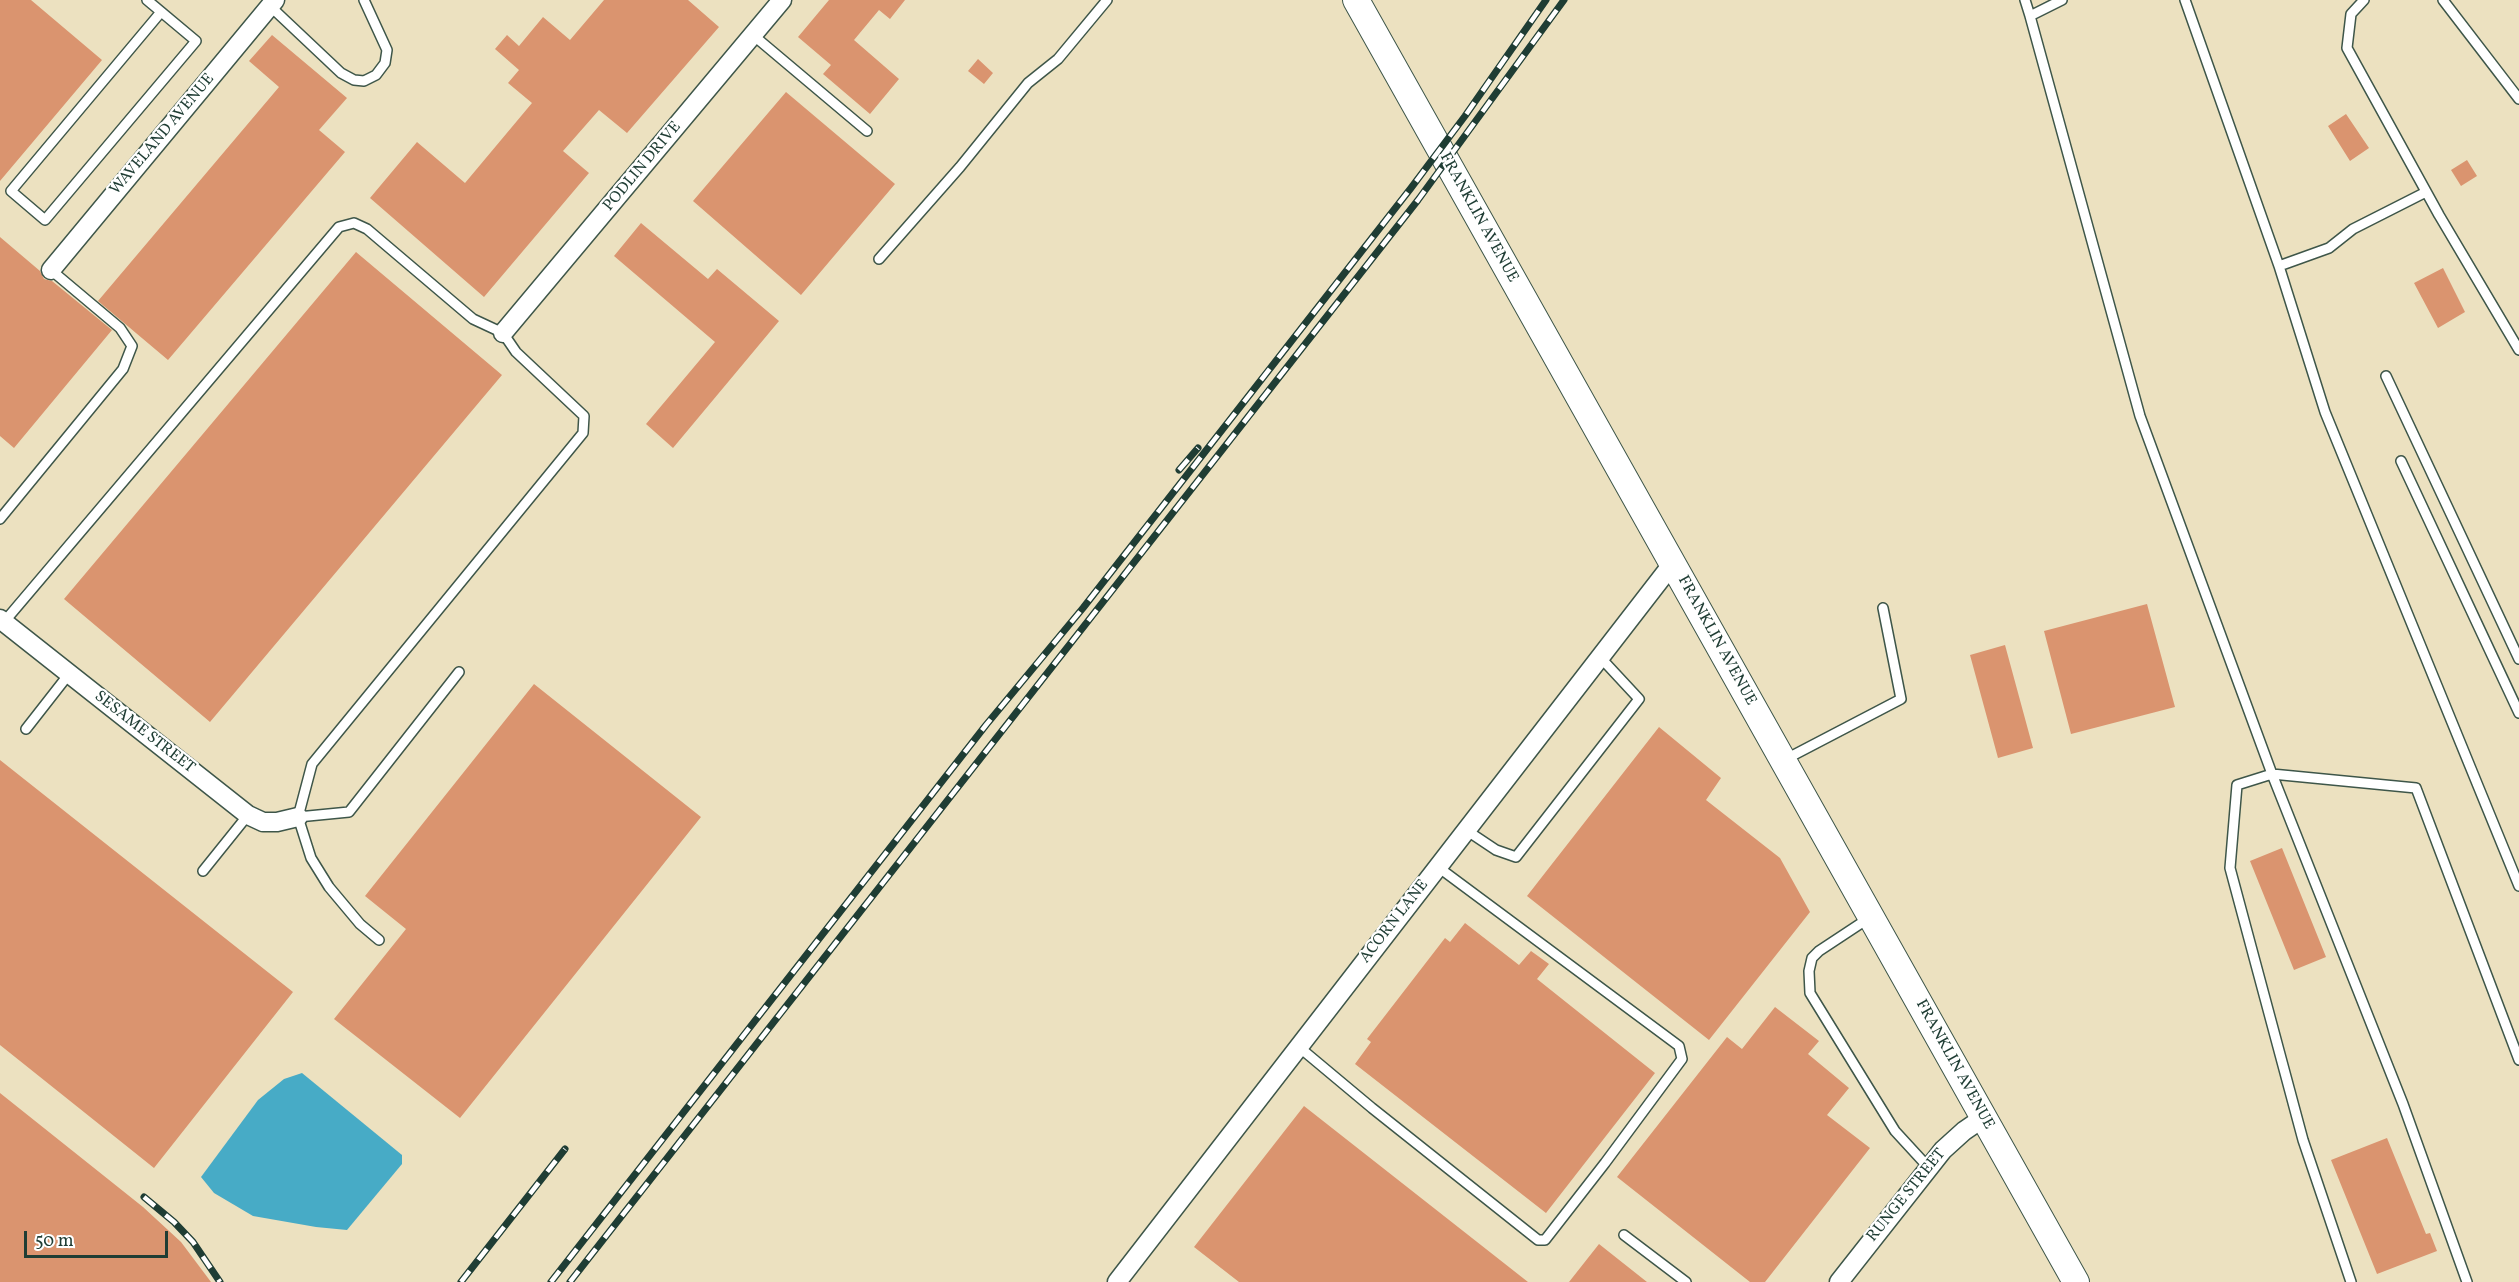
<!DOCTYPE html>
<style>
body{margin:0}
#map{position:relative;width:2519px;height:1282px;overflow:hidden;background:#ece1c0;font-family:Vollkorn,serif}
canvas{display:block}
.scale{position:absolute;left:24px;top:1231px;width:144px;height:27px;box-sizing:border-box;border:3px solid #1f3d34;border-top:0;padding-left:8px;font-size:18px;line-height:21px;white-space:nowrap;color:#1f3d34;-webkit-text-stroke:4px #fff;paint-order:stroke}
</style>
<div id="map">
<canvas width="2519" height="1282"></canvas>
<div class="scale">50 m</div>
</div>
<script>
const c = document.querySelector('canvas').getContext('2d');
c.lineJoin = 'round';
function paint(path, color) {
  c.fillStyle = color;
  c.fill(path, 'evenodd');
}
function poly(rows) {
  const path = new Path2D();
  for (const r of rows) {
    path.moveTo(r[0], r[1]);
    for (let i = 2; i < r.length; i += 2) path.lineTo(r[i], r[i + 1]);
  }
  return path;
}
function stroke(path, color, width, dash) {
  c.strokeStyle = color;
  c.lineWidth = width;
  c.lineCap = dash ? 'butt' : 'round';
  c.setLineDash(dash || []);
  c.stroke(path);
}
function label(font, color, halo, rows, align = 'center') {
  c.font = font + ' Vollkorn,serif';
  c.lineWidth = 4.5;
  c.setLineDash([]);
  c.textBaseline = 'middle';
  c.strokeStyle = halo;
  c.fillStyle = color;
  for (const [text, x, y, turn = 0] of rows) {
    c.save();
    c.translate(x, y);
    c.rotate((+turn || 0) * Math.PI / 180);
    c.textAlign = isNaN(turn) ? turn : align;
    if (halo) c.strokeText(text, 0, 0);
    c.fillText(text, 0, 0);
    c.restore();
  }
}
const water = poly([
 [302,1073,402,1155,402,1164,347,1230,316,1227,253,1216,214,1193,201,1177,258,1100,284,1079]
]);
const building = poly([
 [0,0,31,0,102,60,0,181],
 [604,0,688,0,719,27,627,133,599,110,563,151,589,173,484,297,370,198,417,142,465,183,532,103,508,83,519,70,495,49,507,35,519,46,543,17,570,40],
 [829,0,905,0,890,19,879,10,854,40,899,79,870,114,823,74,831,65,798,37],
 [272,35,347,98,319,130,345,152,168,360,98,301,279,87,249,61],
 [978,59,993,73,984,84,968,71],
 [786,92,895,184,801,295,693,201],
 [2346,114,2369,148,2350,161,2328,126],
 [2467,160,2477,176,2461,186,2451,170],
 [641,223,708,279,717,269,779,321,673,448,646,424,715,342,614,256],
 [0,237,40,271,44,279,52,281,112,330,14,448,0,436],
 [356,252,502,375,210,722,64,599],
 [2443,268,2465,312,2438,328,2414,283],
 [2147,604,2175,707,2071,734,2044,631],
 [2005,645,2033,748,1998,758,1970,655],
 [534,684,701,817,460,1118,334,1019,406,929,365,896],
 [1659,727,1721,778,1706,800,1780,858,1810,912,1709,1040,1527,896],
 [0,760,293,992,154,1168,0,1045],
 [2282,848,2326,957,2294,970,2250,861],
 [1465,923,1519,965,1531,951,1549,964,1537,979,1655,1073,1546,1213,1355,1064,1371,1042,1367,1039,1445,938,1450,942],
 [1775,1007,1819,1041,1808,1054,1849,1088,1827,1115,1870,1148,1765,1282,1750,1282,1617,1177,1727,1037,1742,1049],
 [0,1093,143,1207,181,1242,211,1282,0,1282],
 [1304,1106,1528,1282,1239,1282,1194,1247],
 [2387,1138,2426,1234,2430,1233,2437,1251,2377,1274,2331,1160],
 [1599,1244,1647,1282,1569,1282]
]);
const lane = poly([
 [147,0,196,41,45,220,11,191,161,12],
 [2025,0,2030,16,2062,0],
 [2185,0,2279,266,2325,412,2519,886],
 [2364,0,2351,14,2347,48,2439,215,2519,350],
 [2443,0,2519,99],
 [270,6,341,73,354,80,364,81,376,75,385,63,387,50,364,0],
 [2030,16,2140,416,2272,774,2403,1104,2467,1282],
 [753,35,867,131],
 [879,259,960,167,1028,83,1058,59,1107,0],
 [2279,266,2329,248,2353,229,2426,192],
 [2386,376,2519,659],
 [2401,461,2519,713],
 [0,519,123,369,132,346,120,328,51,270],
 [4,622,339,227,354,223,367,229,473,319,503,333,516,352,584,416,583,433,312,764,298,817,311,858,329,887,360,924,379,940],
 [26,729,69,674],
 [1786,759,1901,699,1883,608],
 [298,817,349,812,459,672],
 [1466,830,1496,850,1516,857,1639,699,1600,657],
 [203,871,248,815],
 [1869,918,1819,951,1812,958,1809,971,1810,993,1895,1131,1929,1168],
 [1299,1047,1372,1108,1538,1240,1545,1240,1605,1163,1682,1059,1679,1046,1438,867],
 [1624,1235,1686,1282],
 [2351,1282,2303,1140,2230,868,2237,785,2272,774,2416,788,2519,1060]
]);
const street = poly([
 [51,270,275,0],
 [503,333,782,0],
 [0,619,248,815,263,822,277,822,298,817],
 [1117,1282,1673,563],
 [1839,1282,1943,1150,1964,1131,1983,1118]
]);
const secondary = poly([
 [1356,0,2076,1282]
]);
const rail = poly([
 [1179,470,1198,448],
 [144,1197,174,1222,193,1242,220,1282],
 [461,1282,565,1149],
 [551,1282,986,725,1083,608,1411,188,1465,116,1546,0],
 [570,1282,1418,200,1564,0]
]);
const streetNames = [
 ["WAVELAND AVENUE",163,135,-50],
 ["PODLIN DRIVE",643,167,-50],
 ["FRANKLIN AVENUE",1478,218,61],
 ["FRANKLIN AVENUE",1716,641,61],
 ["SESAME STREET",144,733,38],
 ["ACORN LANE",1395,922,-52],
 ["FRANKLIN AVENUE",1954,1065,61],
 ["RUNGE STREET",1907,1196,-51]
];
paint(water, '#47abc6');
paint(building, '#da946f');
stroke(lane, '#3e5649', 12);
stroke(street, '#3e5649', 21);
stroke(secondary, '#3e5649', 28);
stroke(lane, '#fff', 9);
stroke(street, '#fff', 18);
stroke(secondary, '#fff', 26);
stroke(rail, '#1f3d34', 7);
stroke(rail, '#fff', 4.5, [14]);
label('16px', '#1f3d34', '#fff', streetNames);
</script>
